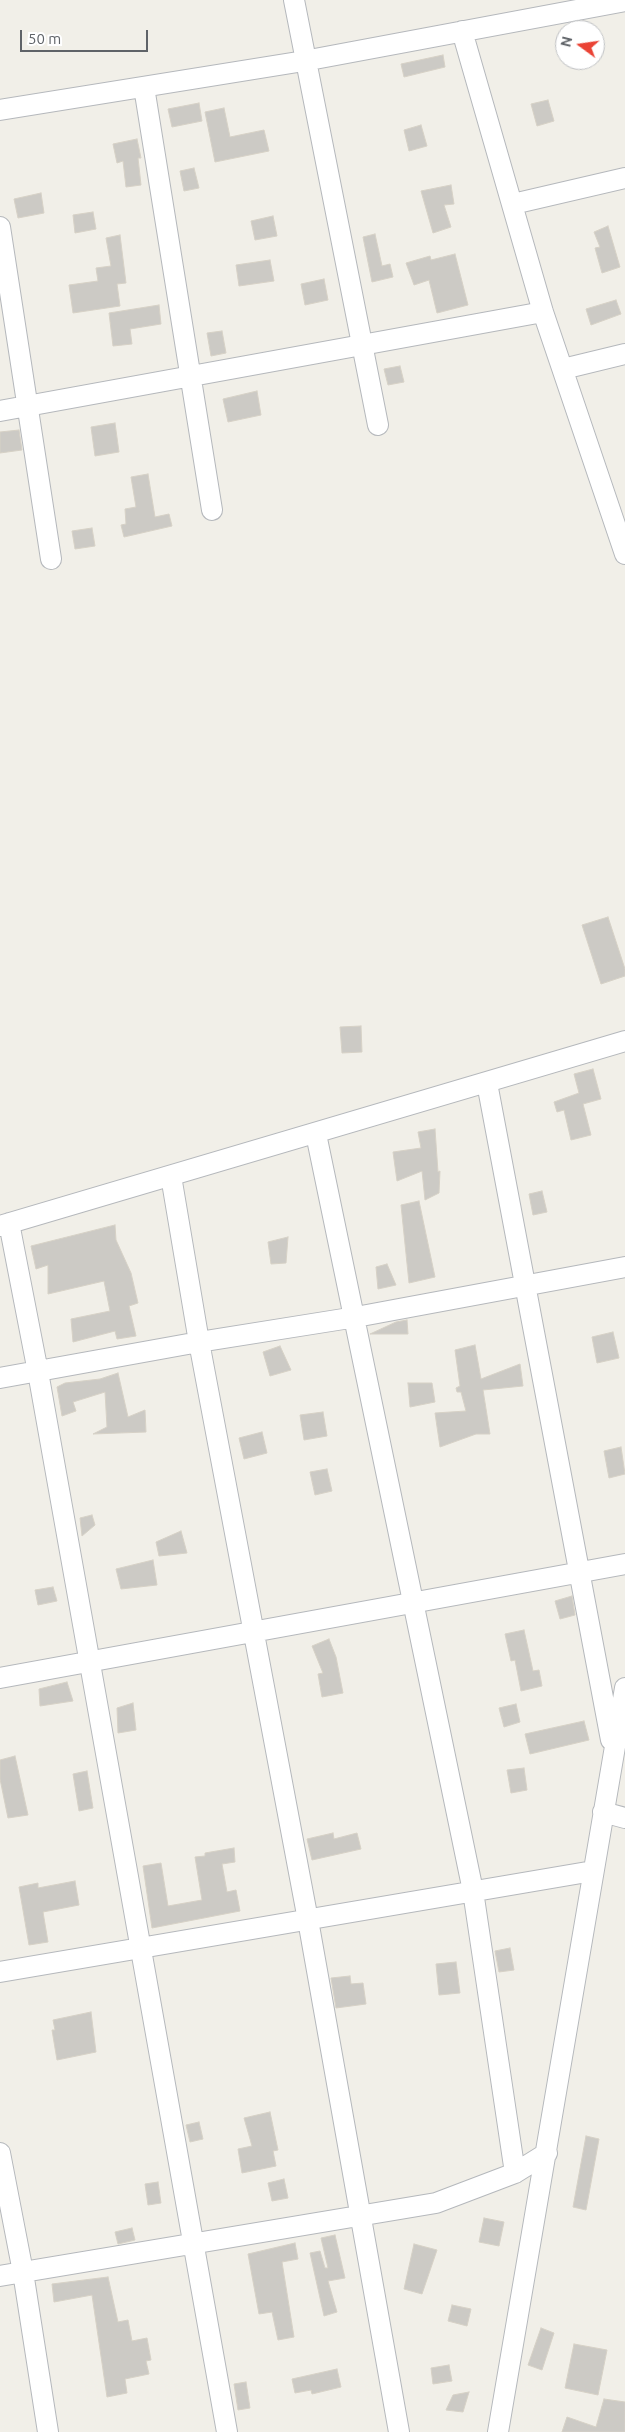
<!DOCTYPE html>
<style>
body{margin:0}
#map{position:relative;width:625px;height:2432px;overflow:hidden;background:#f1efe8;font-family:Ubuntu,sans-serif}
canvas{display:block}
.north{position:absolute;left:555px;top:20px;width:50px;height:50px;box-sizing:border-box;background:#fff;border:1px solid #bfc1c3;border-radius:50%;rotate:284deg;font-size:14px;font-weight:700;line-height:20px;text-align:center;color:#5f6368}
.north::after{content:'';display:block;margin:auto;width:18px;height:22px;background:#ea4335;clip-path:polygon(50% 0,100% 100%,50% 72%,0 100%)}
.scale{position:absolute;left:20px;top:30px;width:128px;height:22px;box-sizing:border-box;border:2px solid #5f6368;border-top:0;padding-left:6px;font-size:15px;line-height:18px;white-space:nowrap;color:#5f6368;-webkit-text-stroke:4px #fff;paint-order:stroke}
</style>
<div id="map">
<canvas width="625" height="2432"></canvas>
<div class="north">N</div>
<div class="scale">50 m</div>
</div>
<script>
const c = document.querySelector('canvas').getContext('2d');
c.lineJoin = 'round';
function paint(path, color) {
  c.fillStyle = color;
  c.fill(path, 'evenodd');
}
function poly(rows) {
  const path = new Path2D();
  for (const r of rows) {
    path.moveTo(r[0], r[1]);
    for (let i = 2; i < r.length; i += 2) path.lineTo(r[i], r[i + 1]);
  }
  return path;
}
function stroke(path, color, width, dash) {
  c.strokeStyle = color;
  c.lineWidth = width;
  c.lineCap = dash ? 'butt' : 'round';
  c.setLineDash(dash || []);
  c.stroke(path);
}
const building = poly([
 [443,55,445,67,404,77,401,64,443,55],
 [548,100,554,121,537,126,531,104,548,100],
 [199,103,202,121,172,127,168,109,199,103],
 [224,108,230,137,264,130,269,151,215,162,205,112,224,108],
 [421,125,427,146,409,151,404,130,421,125],
 [137,139,141,158,138,158,141,185,126,187,123,161,117,163,113,144,137,139],
 [194,168,199,188,184,191,180,171,194,168],
 [451,185,454,204,444,205,451,227,433,233,421,191,451,185],
 [41,193,44,213,18,218,14,199,41,193],
 [93,212,96,229,75,233,73,215,93,212],
 [273,216,277,236,255,240,251,221,273,216],
 [608,226,620,267,602,273,595,248,600,247,594,232,608,226],
 [375,234,382,266,390,264,393,277,372,282,363,237,375,234],
 [120,235,126,283,117,284,120,306,73,313,69,285,98,281,96,268,111,266,106,238,120,235],
 [455,254,468,305,437,313,429,280,414,285,406,263,430,256,431,260,455,254],
 [270,260,274,281,239,286,236,265,270,260],
 [324,279,328,300,305,305,301,284,324,279],
 [616,300,621,314,591,325,586,309,616,300],
 [159,305,161,324,130,329,132,344,113,346,109,313,159,305],
 [222,331,226,353,211,356,207,333,222,331],
 [400,366,404,382,388,385,384,369,400,366],
 [257,391,261,415,228,422,223,399,257,391],
 [115,423,119,452,95,456,91,427,115,423],
 [19,430,22,450,0,453,0,432,19,430],
 [148,474,155,517,169,514,172,526,124,537,121,525,126,524,125,509,136,507,131,477,148,474],
 [92,528,95,546,75,549,72,531,92,528],
 [608,917,625,969,625,976,601,984,582,925,608,917],
 [361,1026,362,1052,342,1053,340,1027,361,1026],
 [593,1069,601,1099,583,1104,591,1135,571,1140,564,1110,557,1112,554,1102,579,1093,574,1074,593,1069],
 [435,1129,438,1172,440,1171,439,1193,425,1200,422,1171,397,1181,393,1152,421,1148,418,1132,435,1129],
 [542,1191,547,1212,533,1215,529,1194,542,1191],
 [419,1201,435,1277,409,1283,401,1205,419,1201],
 [115,1225,116,1240,131,1273,138,1303,129,1306,136,1336,117,1339,115,1331,73,1342,71,1319,110,1311,104,1281,48,1294,48,1265,36,1269,31,1246,115,1225],
 [288,1237,286,1263,271,1264,268,1242,288,1237],
 [387,1264,396,1285,378,1289,376,1267,387,1264],
 [407,1320,408,1334,370,1334,396,1322,407,1320],
 [613,1332,619,1358,597,1363,592,1337,613,1332],
 [475,1345,481,1379,520,1364,523,1386,483,1390,490,1434,476,1434,440,1447,435,1413,466,1411,461,1392,457,1392,456,1388,460,1386,455,1350,475,1345],
 [280,1346,291,1370,270,1376,263,1352,280,1346],
 [118,1373,128,1417,145,1410,146,1432,93,1434,107,1427,105,1392,73,1402,76,1411,62,1416,57,1387,65,1383,100,1379,118,1373],
 [408,1383,432,1383,435,1402,410,1407,408,1383],
 [323,1412,327,1436,304,1440,300,1415,323,1412],
 [262,1432,267,1453,244,1459,239,1438,262,1432],
 [621,1447,625,1474,609,1478,604,1451,621,1447],
 [327,1469,332,1491,315,1495,310,1472,327,1469],
 [92,1515,95,1525,82,1536,80,1518,92,1515],
 [181,1531,187,1553,159,1556,156,1542,181,1531],
 [153,1560,157,1585,121,1589,116,1569,153,1560],
 [53,1587,57,1601,38,1605,35,1590,53,1587],
 [572,1596,575,1615,560,1619,555,1601,572,1596],
 [524,1630,533,1671,539,1670,542,1686,521,1691,515,1660,511,1661,505,1634,524,1630],
 [329,1639,336,1657,343,1693,322,1697,318,1674,323,1673,312,1646,329,1639],
 [67,1682,73,1701,40,1706,39,1689,67,1682],
 [133,1703,136,1730,118,1733,117,1708,133,1703],
 [516,1704,520,1722,504,1727,499,1708,516,1704],
 [584,1721,589,1740,530,1754,525,1734,584,1721],
 [15,1756,28,1815,8,1818,0,1779,0,1760,15,1756],
 [524,1768,527,1790,511,1793,507,1770,524,1768],
 [87,1771,93,1808,79,1811,73,1774,87,1771],
 [333,1833,334,1839,357,1833,361,1849,312,1860,307,1839,333,1833],
 [234,1848,235,1862,222,1864,227,1892,236,1890,240,1911,152,1928,143,1866,161,1863,168,1906,202,1900,195,1857,205,1856,205,1853,234,1848],
 [75,1881,79,1905,43,1912,48,1942,29,1945,19,1887,38,1883,38,1888,75,1881],
 [510,1948,514,1970,499,1972,495,1951,510,1948],
 [456,1962,460,1993,439,1995,436,1964,456,1962],
 [350,1976,351,1984,363,1983,366,2004,336,2008,331,1978,350,1976],
 [91,2012,96,2052,57,2060,52,2030,55,2030,53,2020,91,2012],
 [270,2112,278,2150,273,2151,276,2166,242,2173,238,2149,252,2146,244,2118,270,2112],
 [199,2122,203,2139,190,2142,186,2125,199,2122],
 [586,2136,599,2139,586,2210,573,2207,586,2136],
 [284,2179,288,2198,272,2201,268,2183,284,2179],
 [158,2182,161,2203,148,2205,145,2184,158,2182],
 [484,2218,504,2222,499,2246,479,2242,484,2218],
 [132,2228,135,2240,118,2244,115,2232,132,2228],
 [335,2235,345,2278,328,2281,337,2312,324,2316,310,2253,320,2251,325,2268,328,2268,321,2238,335,2235],
 [295,2243,298,2259,282,2262,294,2337,278,2340,272,2312,259,2314,248,2254,295,2243],
 [414,2244,437,2250,422,2294,404,2289,414,2244],
 [108,2277,118,2322,128,2320,132,2341,147,2338,151,2360,146,2361,149,2374,125,2379,127,2393,107,2397,92,2295,54,2302,52,2284,108,2277],
 [452,2305,471,2309,467,2326,448,2321,452,2305],
 [541,2328,554,2333,542,2370,528,2365,541,2328],
 [574,2344,607,2350,598,2395,565,2388,574,2344],
 [449,2365,452,2381,433,2384,431,2368,449,2365],
 [337,2369,341,2387,312,2394,311,2390,295,2393,292,2379,337,2369],
 [246,2382,250,2408,238,2410,234,2384,246,2382],
 [469,2392,463,2412,446,2410,453,2395,469,2392],
 [604,2399,625,2402,625,2432,562,2432,567,2417,596,2427,604,2399]
]);
const minor = poly([
 [294,0,378,425],
 [462,31,543,312,625,554],
 [144,87,212,510],
 [0,110,304,61,625,1],
 [513,204,625,178],
 [0,227,51,559],
 [563,369,625,354],
 [0,411,543,312],
 [487,1083,611,1740],
 [316,1134,473,1891,515,2173],
 [171,1176,199,1342,308,1920,399,2432],
 [9,1223,38,1372,227,2432],
 [0,1226,625,1041],
 [0,1378,199,1342,356,1317,625,1267],
 [0,1678,625,1564],
 [603,1812,625,1818],
 [0,1972,593,1871],
 [0,2153,23,2272,48,2432],
 [0,2276,436,2203,515,2173,547,2153],
 [498,2432,625,1688]
]);
paint(building, '#cccac5');
stroke(building, '#d6d1c6', 1);
stroke(minor, '#b5b8bc', 22);
stroke(minor, '#fff', 20);
</script>
